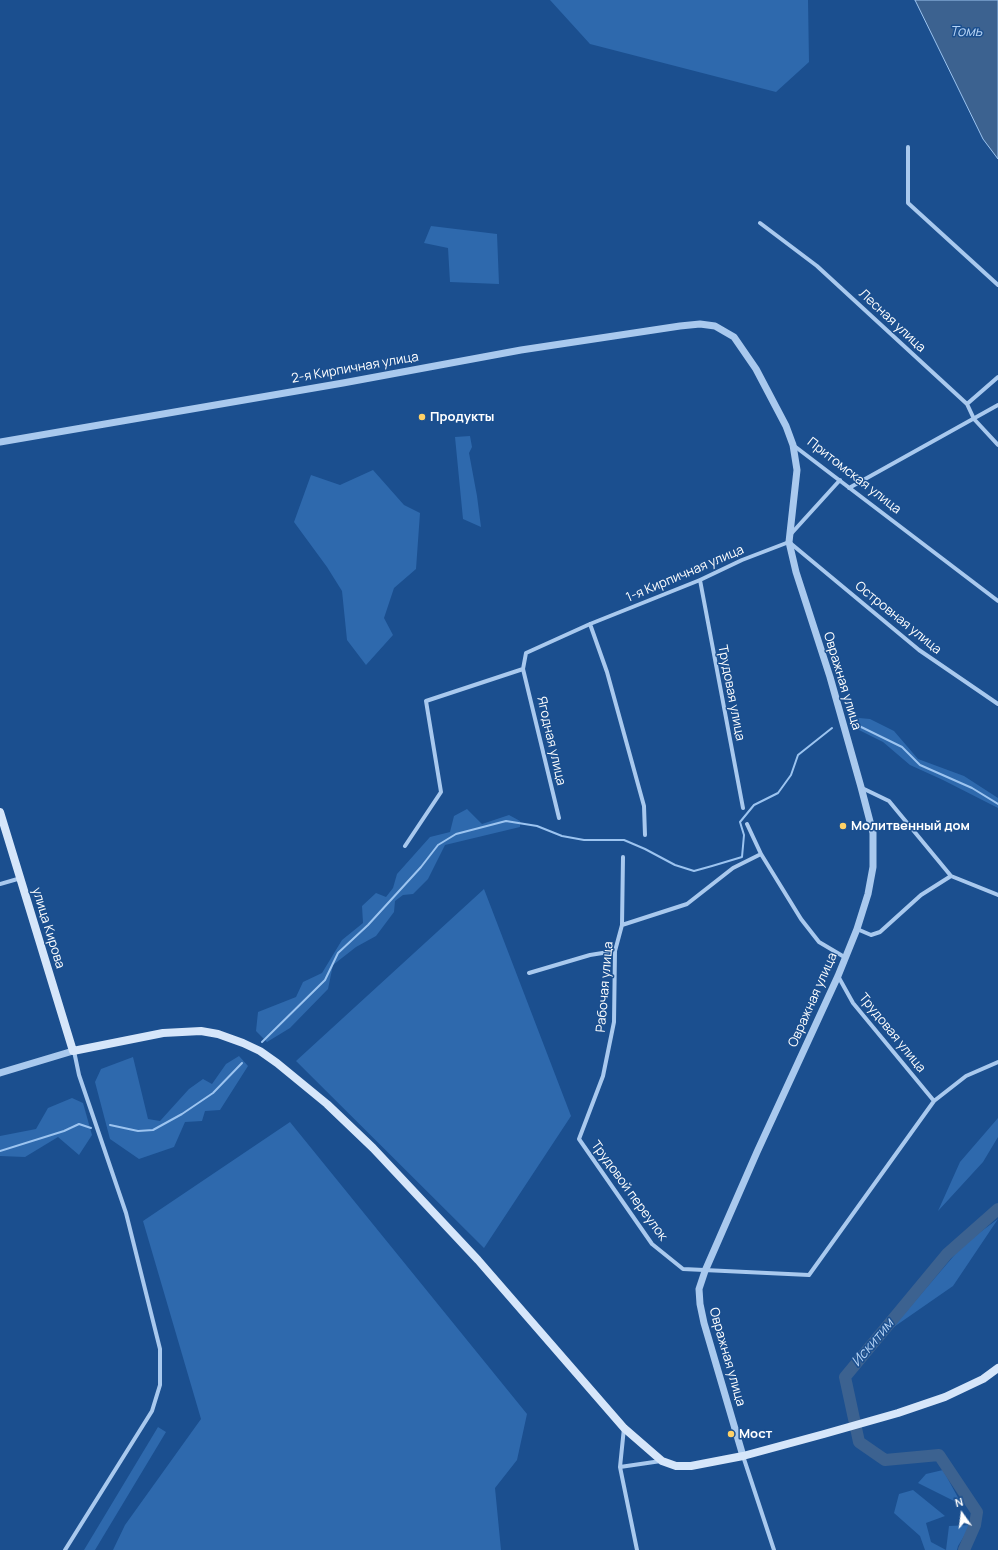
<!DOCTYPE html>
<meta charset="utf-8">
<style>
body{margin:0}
#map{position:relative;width:998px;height:1550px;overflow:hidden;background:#1b4f8f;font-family:Manrope,sans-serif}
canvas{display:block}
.north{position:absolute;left:942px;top:1494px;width:40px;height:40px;-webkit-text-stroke:3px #1b4f8f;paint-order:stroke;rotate:346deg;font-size:11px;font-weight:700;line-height:16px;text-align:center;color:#fff}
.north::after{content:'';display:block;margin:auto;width:14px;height:18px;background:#fff;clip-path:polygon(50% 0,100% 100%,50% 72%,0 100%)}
</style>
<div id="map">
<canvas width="998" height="1550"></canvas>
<div class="north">N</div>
</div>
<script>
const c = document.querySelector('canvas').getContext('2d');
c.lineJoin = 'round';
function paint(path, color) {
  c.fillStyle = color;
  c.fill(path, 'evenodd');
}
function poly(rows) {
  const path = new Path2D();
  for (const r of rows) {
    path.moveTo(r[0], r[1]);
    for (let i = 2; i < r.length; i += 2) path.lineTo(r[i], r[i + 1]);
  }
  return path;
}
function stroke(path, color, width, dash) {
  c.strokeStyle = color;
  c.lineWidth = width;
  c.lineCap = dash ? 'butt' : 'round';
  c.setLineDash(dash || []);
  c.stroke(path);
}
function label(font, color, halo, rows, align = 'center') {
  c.font = font + ' Manrope,sans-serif';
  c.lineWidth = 3;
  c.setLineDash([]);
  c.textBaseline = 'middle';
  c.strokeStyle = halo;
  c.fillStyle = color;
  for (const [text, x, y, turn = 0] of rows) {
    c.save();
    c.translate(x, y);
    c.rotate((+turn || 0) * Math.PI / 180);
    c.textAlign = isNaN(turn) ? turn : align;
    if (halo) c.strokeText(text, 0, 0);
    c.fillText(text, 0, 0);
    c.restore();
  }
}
const green = poly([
 [550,0,808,0,809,62,776,92,590,44],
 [431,226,497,234,499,284,450,282,448,248,424,243],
 [470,436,472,447,469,453,477,496,481,527,463,519,455,437],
 [373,470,404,505,420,513,416,569,394,588,384,618,393,635,366,665,347,640,342,591,327,567,294,522,311,475,340,485],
 [848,717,870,719,894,731,918,759,964,776,998,798,998,808,943,780,910,765,883,742,851,726],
 [467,809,482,824,509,815,520,821,520,827,445,845,428,879,413,894,403,895,395,901,394,912,376,936,356,947,333,965,328,989,290,1028,267,1042,256,1031,258,1012,296,997,303,982,322,973,342,940,363,923,362,906,376,893,386,897,393,888,397,874,430,837,450,832,454,816],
 [484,889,571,1116,484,1248,296,1061],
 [239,1056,248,1066,220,1110,205,1111,202,1121,185,1122,174,1147,139,1159,110,1139,95,1082,101,1069,133,1057,148,1119,160,1121,189,1089,203,1079,212,1084,226,1064],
 [72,1098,83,1103,92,1135,79,1155,58,1137,25,1157,0,1156,0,1136,36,1129,48,1108],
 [998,1118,998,1137,983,1162,938,1211,960,1162],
 [290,1122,527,1414,517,1460,495,1488,501,1550,113,1550,125,1525,201,1419,143,1221],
 [998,1219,953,1286,891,1329,964,1244],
 [158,1427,166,1432,95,1550,84,1550],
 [943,1470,962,1505,918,1483,926,1474],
 [913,1490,945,1516,926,1523,931,1542,946,1550,949,1526,971,1525,958,1546,957,1550,925,1550,920,1536,894,1513,899,1494]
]);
const water = poly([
 [915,0,998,0,998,159,983,139,915,0]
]);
const stream = poly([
 [851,722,902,747,920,765,972,788,998,804],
 [262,1042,325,980,338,953,368,925,421,867,438,845,456,834,506,821,537,826,562,836,584,840,624,840,645,849,675,865,694,871,712,866,742,857,744,835,740,822,754,805,778,793,791,775,798,755,832,728],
 [110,1125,138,1131,153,1130,182,1114,213,1093,242,1063],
 [0,1151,64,1131,79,1124,91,1128]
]);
const river = poly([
 [964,1550,975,1525,977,1512,939,1455,885,1460,859,1442,845,1377,947,1254,998,1209]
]);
const minor = poly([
 [908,147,908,203,998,285],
 [760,223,817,266,967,404,974,419,998,445],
 [967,404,998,377],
 [793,445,998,601],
 [849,488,998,405],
 [790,535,840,480],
 [700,580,743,808],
 [590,624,607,672,644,806,645,835],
 [862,788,889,801,951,876,998,895],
 [559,818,523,669,526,653,590,624,700,580,742,560,789,542,919,650,998,704],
 [747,824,761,854,801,919,819,942,846,958],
 [405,846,441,792,426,701,523,669],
 [623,857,622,925,615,951,614,1022,603,1076,579,1139,652,1244,683,1269,809,1275,934,1101,966,1076,998,1062],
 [0,884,21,878],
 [622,925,687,904,733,868,761,854],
 [857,929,871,935,880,932,921,895,951,876],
 [529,973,590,955,615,951],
 [838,976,853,1003,934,1101],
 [624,1428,620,1467,637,1550],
 [743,1456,774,1550],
 [620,1467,661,1461],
 [65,1550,152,1411,160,1385,160,1349,126,1213,79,1075,74,1051]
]);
const tertiary = poly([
 [0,442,343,383,521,350,680,326,700,324,715,326,734,337,756,369,786,426,793,445,797,470,789,542,796,572,830,677,861,787,873,833,873,867,868,894,857,929,838,976,757,1152,705,1271,699,1289,700,1304,704,1323,743,1456],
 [0,1073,73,1051]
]);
const secondary = poly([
 [0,812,73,1051,163,1033,201,1031,218,1034,243,1043,260,1051,277,1063,327,1104,373,1148,478,1260,624,1428,662,1461,676,1466,691,1466,743,1456,824,1434,898,1413,945,1397,983,1379,998,1368]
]);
const markers = [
 [422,417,4,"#ffd166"],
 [843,826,4,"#ffd166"],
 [731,1434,4,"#ffd166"]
];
const streetNames = [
 ["Лесная улица",892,321,43],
 ["2-я Кирпичная улица",355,368,-10],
 ["Притомская улица",854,476,38],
 ["1-я Кирпичная улица",685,574,-23],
 ["Островная улица",898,618,39],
 ["Овражная улица",842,681,73],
 ["Трудовая улица",731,693,79],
 ["Ягодная улица",551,741,77],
 ["улица Кирова",48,928,73],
 ["Рабочая улица",605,987,-85],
 ["Овражная улица",813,1000,-66],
 ["Трудовая улица",892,1033,51],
 ["Трудовой переулок",629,1191,54],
 ["Овражная улица",727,1357,74]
];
const poiNames = [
 ["Продукты",430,417],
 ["Молитвенный дом",851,826],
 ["Мост",739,1434]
];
const waterNames = [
 ["Томь",966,32],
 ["Искитим",873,1343,-50]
];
paint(green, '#2e69ad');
paint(water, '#3c6290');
stroke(water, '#9cc4f0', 1);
stroke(stream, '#9cc4f0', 2);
stroke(river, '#3c6290', 12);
stroke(minor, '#a9c9ee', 4);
stroke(tertiary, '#a9c9ee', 7);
stroke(secondary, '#d6e6fa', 8);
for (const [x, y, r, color] of markers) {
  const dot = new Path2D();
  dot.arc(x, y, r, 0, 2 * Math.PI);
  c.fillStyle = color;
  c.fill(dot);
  stroke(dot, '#1b4f8f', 1.5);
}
label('13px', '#fff', '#1b4f8f', streetNames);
label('bold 13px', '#fff', '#1b4f8f', poiNames, 'left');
label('italic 14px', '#b5d3f5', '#1b4f8f', waterNames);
</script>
